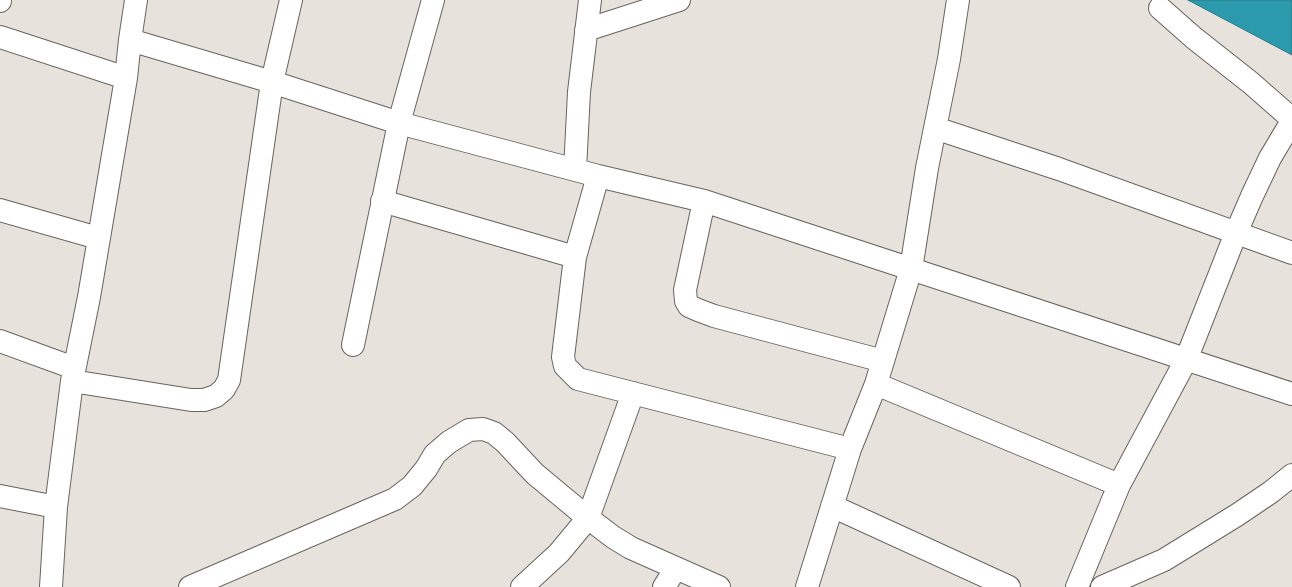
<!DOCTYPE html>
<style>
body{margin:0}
canvas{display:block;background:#e7e2dc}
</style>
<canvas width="1292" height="587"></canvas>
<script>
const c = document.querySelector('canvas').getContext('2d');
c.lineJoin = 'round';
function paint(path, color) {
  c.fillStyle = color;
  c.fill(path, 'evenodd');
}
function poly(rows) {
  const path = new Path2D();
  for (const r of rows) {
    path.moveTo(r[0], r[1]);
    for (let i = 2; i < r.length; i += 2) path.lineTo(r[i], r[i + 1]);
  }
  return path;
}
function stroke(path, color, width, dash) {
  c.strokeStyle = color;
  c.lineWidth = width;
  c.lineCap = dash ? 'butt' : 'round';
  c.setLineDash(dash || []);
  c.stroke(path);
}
const water = poly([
 [1188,0,1292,0,1292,55,1188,0]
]);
const street = poly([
 [0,1,0,0],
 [1160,8,1194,38,1251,83,1292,119],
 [586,30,679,0],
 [0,37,126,78],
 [130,40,272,82,399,123,598,176,704,201,1292,394],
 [935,128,1059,169,1292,253],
 [575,170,579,92,590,0],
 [382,201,575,257,563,357,565,366,578,379,850,449],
 [704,201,685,290,686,301,689,306,698,310,714,316,883,361],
 [0,210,98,238],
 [575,257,598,176],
 [0,341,74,368],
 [353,345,399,123,433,0],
 [72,381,191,400,204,400,216,396,224,389,229,380,272,82,291,0],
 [876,384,1119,485],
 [0,496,56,507],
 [832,506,1009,587],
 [676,568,719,587],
 [51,587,56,507,72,381,89,297,126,78,130,40,136,0],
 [190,587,395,499,412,486,426,469,435,454,449,442,469,430,483,429,494,433,505,442,535,474,588,518,613,537,631,548,676,568,664,587],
 [522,587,559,553,588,518,633,393],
 [807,587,850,449,876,384,911,269,927,168,949,59,958,0],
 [1077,587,1119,485,1186,360,1236,233,1252,196,1270,158,1292,121]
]);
const secondary = poly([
 [1102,587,1164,560,1237,515,1271,492,1292,475]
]);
paint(water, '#2c9aad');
stroke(water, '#2d7986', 1);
stroke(street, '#68645e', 24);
stroke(secondary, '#68645e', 24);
stroke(street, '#fff', 22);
stroke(secondary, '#fff', 22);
</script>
